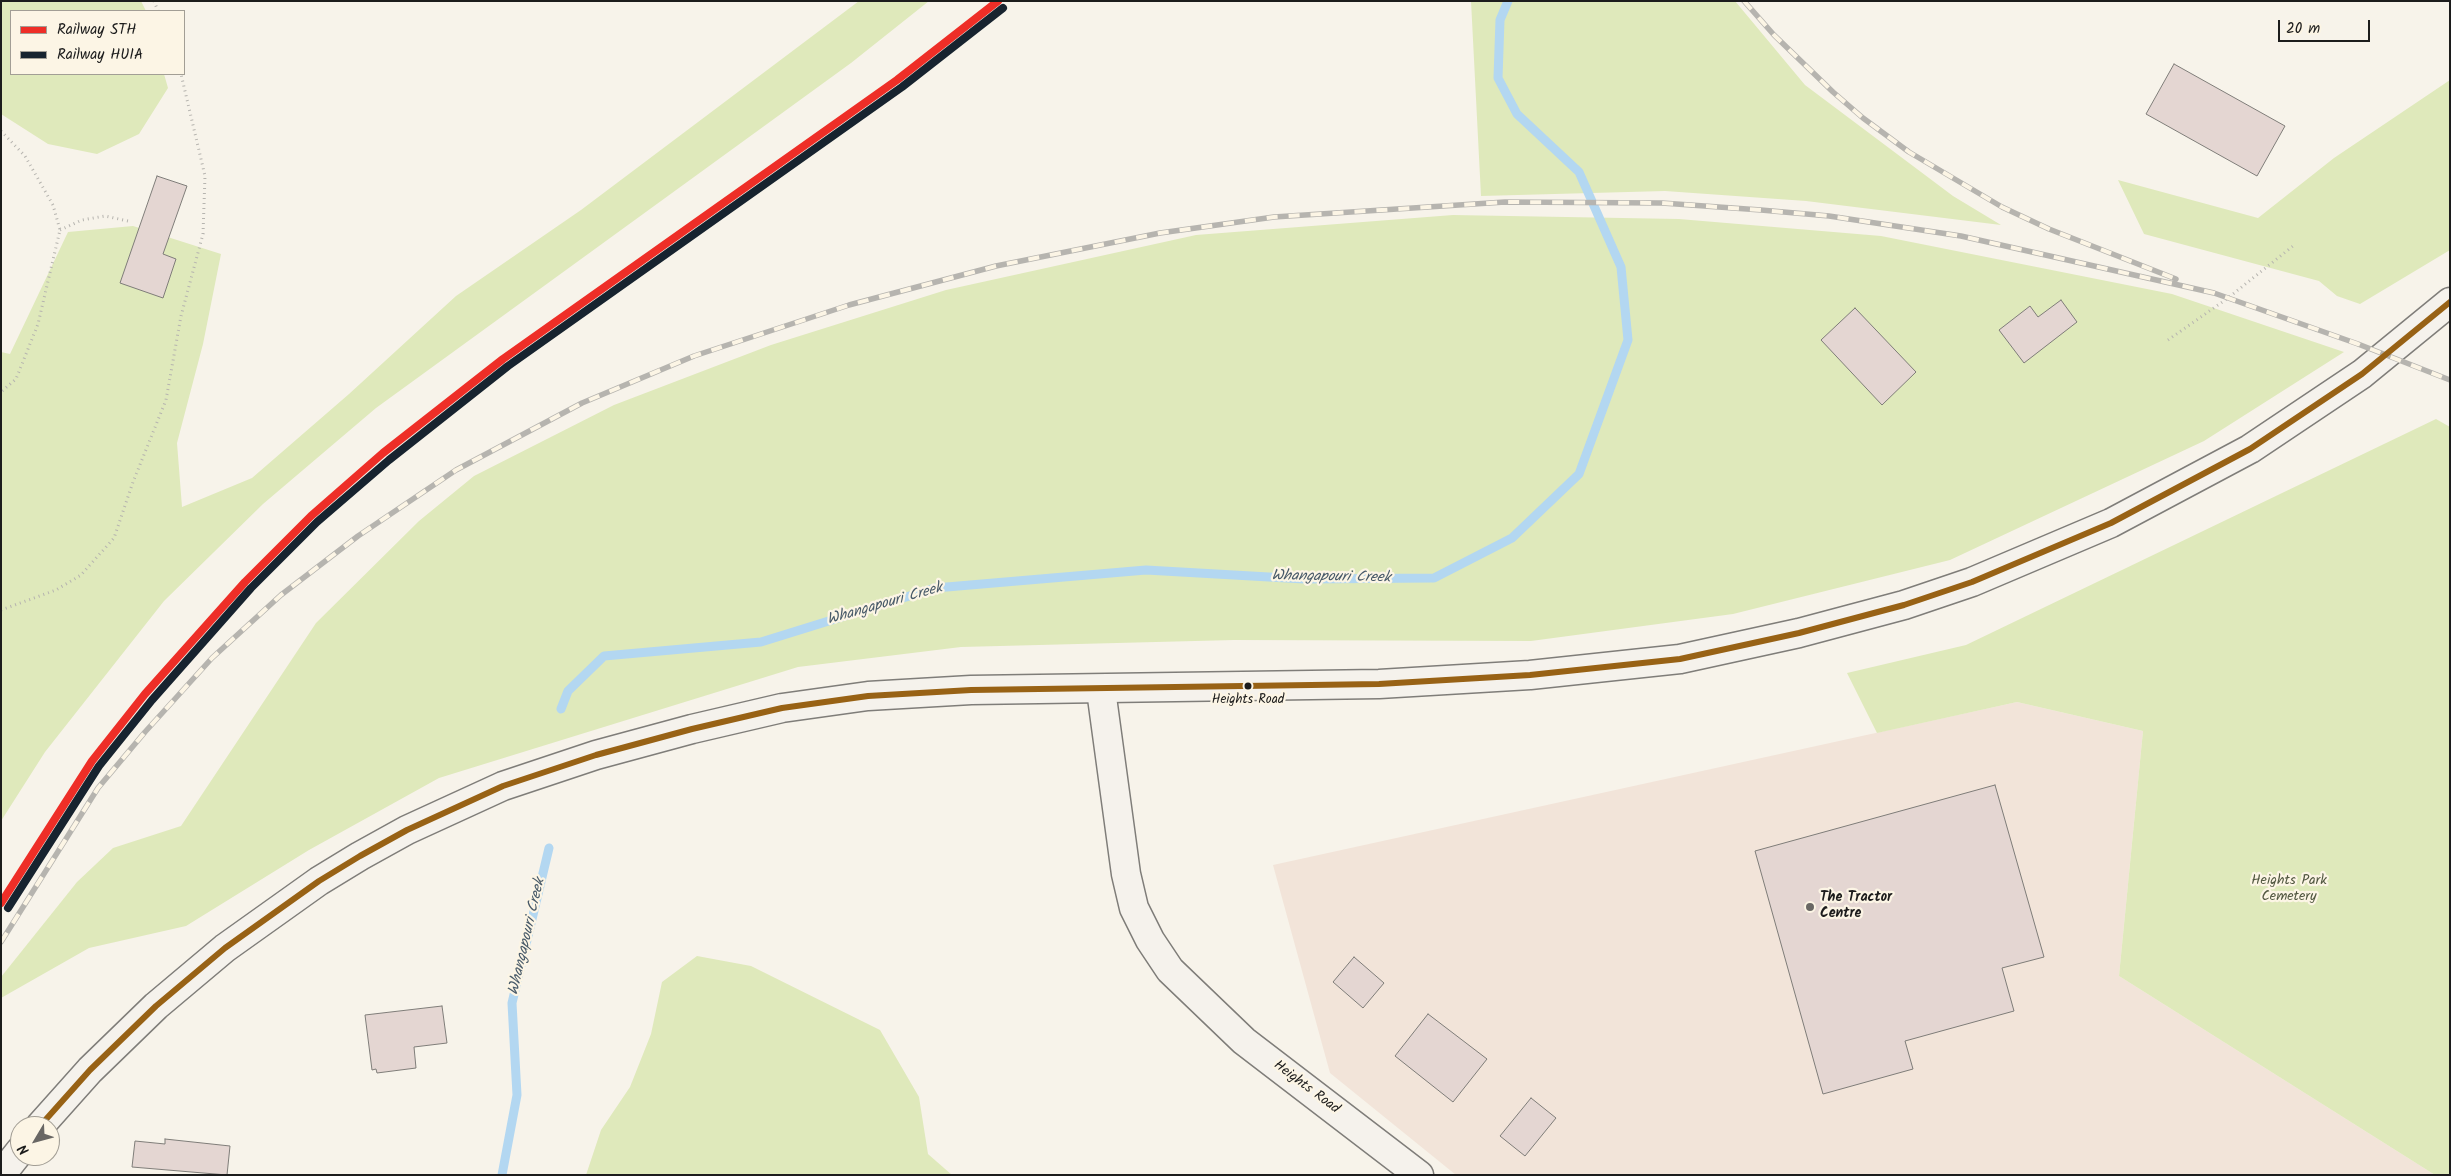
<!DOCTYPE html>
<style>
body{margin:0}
#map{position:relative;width:2451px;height:1176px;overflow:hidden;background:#f7f3ea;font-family:Kalam,sans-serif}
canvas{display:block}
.frame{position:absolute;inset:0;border:2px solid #1c1c1c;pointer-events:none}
.legend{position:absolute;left:10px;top:10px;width:175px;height:65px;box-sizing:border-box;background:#fcf5e5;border:1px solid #a29e95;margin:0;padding:6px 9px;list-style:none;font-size:15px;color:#1c1c1c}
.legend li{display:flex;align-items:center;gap:10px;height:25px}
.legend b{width:25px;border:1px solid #a29e95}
.north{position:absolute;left:10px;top:1116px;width:50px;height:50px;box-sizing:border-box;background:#fcf5e5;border:1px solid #a29e95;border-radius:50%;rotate:233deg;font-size:14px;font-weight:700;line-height:20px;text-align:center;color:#1c1c1c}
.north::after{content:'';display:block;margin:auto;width:18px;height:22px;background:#696764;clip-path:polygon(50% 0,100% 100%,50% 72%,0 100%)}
.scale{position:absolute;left:2278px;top:20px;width:92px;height:22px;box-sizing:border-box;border:2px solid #1c1c1c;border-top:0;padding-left:6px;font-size:15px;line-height:18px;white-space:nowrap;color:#1c1c1c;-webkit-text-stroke:4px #fcf5e5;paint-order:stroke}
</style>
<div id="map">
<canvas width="2451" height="1176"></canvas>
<div class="frame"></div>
<ul class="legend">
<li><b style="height:6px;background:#ee2e27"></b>Railway STH</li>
<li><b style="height:6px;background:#17232f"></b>Railway HUIA</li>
</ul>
<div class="north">N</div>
<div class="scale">20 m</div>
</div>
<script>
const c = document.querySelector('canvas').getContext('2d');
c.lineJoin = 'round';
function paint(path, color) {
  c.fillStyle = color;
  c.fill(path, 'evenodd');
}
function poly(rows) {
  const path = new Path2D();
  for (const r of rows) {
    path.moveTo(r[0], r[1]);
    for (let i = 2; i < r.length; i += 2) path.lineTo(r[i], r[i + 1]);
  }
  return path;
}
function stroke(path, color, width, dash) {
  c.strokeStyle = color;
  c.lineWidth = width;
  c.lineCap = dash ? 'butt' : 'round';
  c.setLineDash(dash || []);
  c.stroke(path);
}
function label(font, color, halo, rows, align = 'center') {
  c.font = font + ' Kalam,sans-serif';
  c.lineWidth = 4.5;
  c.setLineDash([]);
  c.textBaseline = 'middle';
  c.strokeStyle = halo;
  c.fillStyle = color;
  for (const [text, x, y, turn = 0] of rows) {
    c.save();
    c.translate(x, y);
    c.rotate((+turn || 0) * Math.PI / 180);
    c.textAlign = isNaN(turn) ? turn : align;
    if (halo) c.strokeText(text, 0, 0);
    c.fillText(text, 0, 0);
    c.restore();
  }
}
const built = poly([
 [2017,702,2143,731,2119,976,2435,1175,1456,1175,1330,1073,1273,865]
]);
const green = poly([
 [1,1,141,1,146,11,11,11,11,74,164,74,168,88,139,134,97,154,48,144,1,114],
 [859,1,929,1,851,63,376,408,263,504,164,601,45,752,1,821,1,352,10,354,68,232,133,226,221,254,203,344,177,443,182,507,252,478,349,394,456,296,581,210],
 [1471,1,1735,1,1805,85,1953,196,2001,225,1806,201,1665,191,1481,196],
 [2450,80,2450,250,2360,304,2337,296,2319,281,2144,234,2118,180,2258,218,2334,158],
 [1453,215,1679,219,1881,236,2172,294,2344,352,2204,441,1950,560,1733,614,1531,641,1234,640,961,647,798,667,439,778,309,850,186,926,89,948,1,998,1,977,77,882,113,848,181,826,316,623,419,521,474,476,614,405,771,345,946,290,1196,235],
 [2436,419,2450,427,2450,1175,2435,1175,2119,976,2143,731,2017,702,1877,733,1847,673,1966,645],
 [697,956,751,966,880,1030,919,1097,928,1154,952,1175,586,1175,601,1130,630,1087,651,1034,662,982]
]);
const stream = poly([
 [561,709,568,691,604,656,761,642,935,588,1146,570,1304,579,1434,578,1512,538,1579,474,1628,340,1621,267,1579,172,1517,114,1498,78,1500,20,1508,1],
 [502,1175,517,1095,512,1003,549,848]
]);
const building = poly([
 [2174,64,2285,126,2257,176,2146,114,2174,64],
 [157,176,187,186,163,254,176,259,163,298,120,283,157,176],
 [2061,300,2077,322,2024,363,1999,330,2030,306,2038,317,2061,300],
 [1855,308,1916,372,1882,405,1821,340,1855,308],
 [1995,785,2044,957,2002,968,2014,1011,1905,1041,1913,1069,1823,1094,1755,851,1995,785],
 [1354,957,1384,983,1363,1008,1333,982,1354,957],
 [442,1006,447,1043,414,1047,416,1068,377,1073,376,1069,372,1070,365,1015,442,1006],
 [1428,1014,1487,1059,1453,1102,1395,1056,1428,1014],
 [1531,1098,1556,1118,1525,1156,1500,1136,1531,1098],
 [165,1139,230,1146,227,1175,132,1167,135,1141,165,1144,165,1139]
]);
const path = poly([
 [154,1,158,11],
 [1,131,25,156,53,205,60,230,38,324,16,379,1,392],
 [60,230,82,220,105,216,128,221],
 [2168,340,2228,298,2293,246],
 [1,610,56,590,81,575,114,538,133,482,166,400,181,316,203,234,205,176,181,74]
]);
const minor = poly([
 [1101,690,1126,874,1134,908,1150,940,1170,970,1244,1041,1419,1175]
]);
const highway = poly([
 [40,1126,90,1070,156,1006,225,948,319,881,360,856,407,830,503,786,596,755,692,729,782,708,868,696,971,690,1379,684,1530,675,1680,659,1799,633,1904,605,1972,582,2111,523,2250,449,2362,374,2450,302],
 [1,1175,20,1151]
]);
const rail = poly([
 [1744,1,1774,35,1833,92,1863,118,1909,152,2002,207,2049,229,2176,279],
 [1,942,98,788,145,732,212,658,281,595,358,536,456,470,582,403,694,356,849,305,996,266,1160,233,1274,217,1505,202,1662,203,1761,210,1829,216,1961,236,2214,293,2358,344,2450,380]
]);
const bus1 = poly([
 [40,1126,90,1070,156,1006,225,948,319,881,360,856,407,830,503,786,596,755,692,729,782,708,868,696,971,690,1379,684,1530,675,1680,659,1799,633,1904,605,1972,582,2111,523,2250,449,2362,374,2450,302]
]);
const rail1 = poly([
 [1,903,92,761,145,694,245,582,311,516,383,453,503,359,897,80,998,1]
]);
const rail2 = poly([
 [8,908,99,766,152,700,251,588,317,522,389,460,508,366,902,87,1003,8]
]);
const markers = [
 [1248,686,4.5,"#1c1c1c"],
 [1810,907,5,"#696764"]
];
const busNames = [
 ["Heights Road",1248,701]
];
const parkNames = [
 ["Heights Park",2289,882],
 ["Cemetery",2289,898]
];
const poiNames = [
 ["The Tractor",1820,899],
 ["Centre",1820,915]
];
const streetNames = [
 ["Heights Road",1306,1088,37]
];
const waterNames = [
 ["Whangapouri Creek",1331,578,1],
 ["Whangapouri Creek",885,605,-16],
 ["Whangapouri Creek",528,937,-77]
];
paint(built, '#f2e4d9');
paint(green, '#dfe9bb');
stroke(stream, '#b3d7f1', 9);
paint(building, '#e4d6d2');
stroke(building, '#7f7d79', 1);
stroke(minor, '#7f7d79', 31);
stroke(highway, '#7f7d79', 31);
stroke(path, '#b6b4af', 3, [1, 4]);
stroke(minor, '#f5f2ec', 28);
stroke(highway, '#f5f2ec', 28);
stroke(rail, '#b6b4af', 5.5);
stroke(rail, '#fcf5e5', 4, [11]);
stroke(bus1, '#986215', 6);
stroke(rail1, '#ee2e27', 8);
stroke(rail2, '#17232f', 8);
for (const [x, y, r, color] of markers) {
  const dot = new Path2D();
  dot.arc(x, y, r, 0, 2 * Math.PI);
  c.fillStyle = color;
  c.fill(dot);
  stroke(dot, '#fcf5e5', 2);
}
label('13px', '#1c1c1c', '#fcf5e5', busNames);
label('14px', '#515740', '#fcf5e5', parkNames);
label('bold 14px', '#1c1c1c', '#fcf5e5', poiNames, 'left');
label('14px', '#1c1c1c', '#fcf5e5', streetNames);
label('italic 15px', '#475968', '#fcf5e5', waterNames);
</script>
